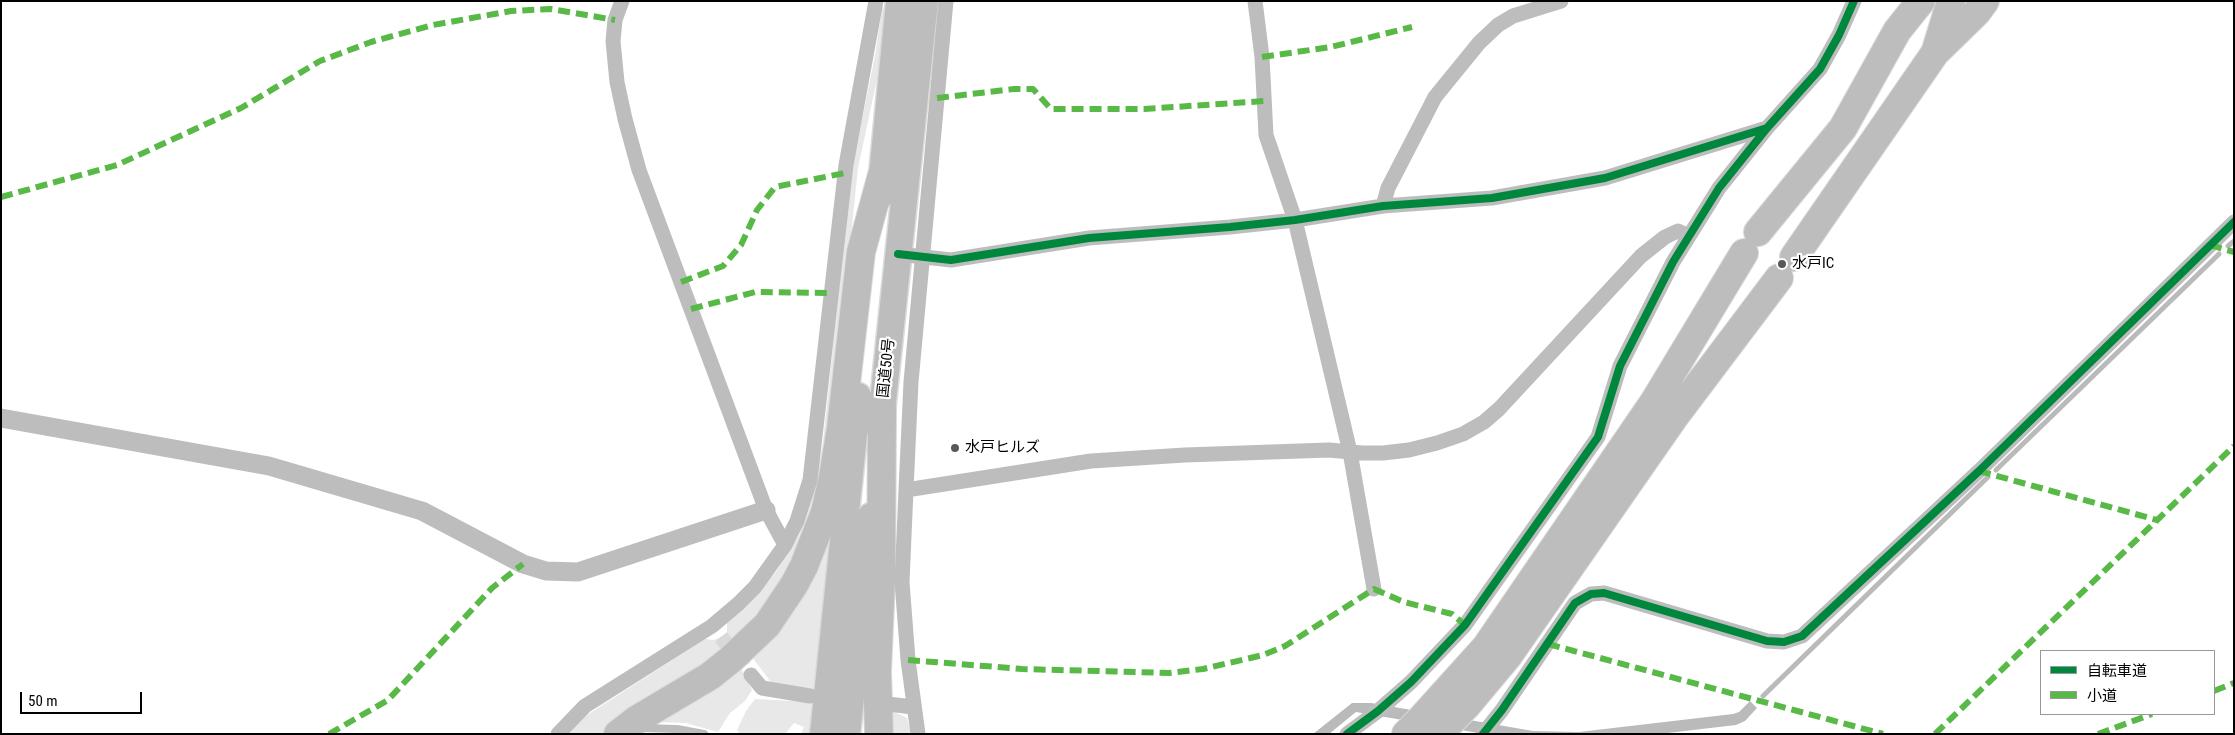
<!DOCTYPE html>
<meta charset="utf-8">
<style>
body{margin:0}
#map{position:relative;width:2235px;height:735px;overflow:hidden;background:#fff;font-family:"Roboto Condensed","Noto Sans JP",sans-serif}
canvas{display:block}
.frame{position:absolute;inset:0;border:2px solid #000;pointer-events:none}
.legend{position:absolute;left:2040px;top:650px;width:175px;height:65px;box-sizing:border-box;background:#fff;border:1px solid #999;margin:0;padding:6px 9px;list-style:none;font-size:15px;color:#000}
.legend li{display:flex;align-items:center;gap:10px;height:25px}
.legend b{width:25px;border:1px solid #999}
.scale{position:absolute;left:20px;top:692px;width:122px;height:22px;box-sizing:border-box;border:2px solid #000;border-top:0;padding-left:6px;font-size:15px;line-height:18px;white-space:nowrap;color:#000;-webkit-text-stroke:4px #fff;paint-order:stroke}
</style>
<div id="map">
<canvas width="2235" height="735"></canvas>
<div class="frame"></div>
<ul class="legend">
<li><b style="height:6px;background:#00873e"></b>自転車道</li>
<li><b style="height:6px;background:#58b947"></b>小道</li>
</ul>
<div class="scale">50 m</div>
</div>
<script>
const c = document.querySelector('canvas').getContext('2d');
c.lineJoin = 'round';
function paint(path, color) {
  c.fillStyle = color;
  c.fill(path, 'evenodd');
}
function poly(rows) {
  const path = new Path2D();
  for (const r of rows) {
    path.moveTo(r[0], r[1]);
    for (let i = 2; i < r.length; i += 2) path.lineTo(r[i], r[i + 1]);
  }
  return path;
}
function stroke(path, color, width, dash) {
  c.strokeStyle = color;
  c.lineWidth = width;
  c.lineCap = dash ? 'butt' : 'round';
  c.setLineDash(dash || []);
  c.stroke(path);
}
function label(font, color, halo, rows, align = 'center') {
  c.font = font + ' "Roboto Condensed","Noto Sans JP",sans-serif';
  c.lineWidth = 4.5;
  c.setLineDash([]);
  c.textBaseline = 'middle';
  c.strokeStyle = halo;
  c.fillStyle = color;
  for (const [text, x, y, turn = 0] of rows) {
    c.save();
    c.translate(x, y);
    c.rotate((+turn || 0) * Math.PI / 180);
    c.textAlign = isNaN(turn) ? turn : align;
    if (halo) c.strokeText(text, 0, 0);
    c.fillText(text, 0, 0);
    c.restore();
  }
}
const green = poly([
 [882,7,886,8,882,56,858,168,835,391,819,491,805,540,757,622,703,669,601,734,568,734,584,717,705,639,714,640,727,634,727,622,742,610,775,573,798,537,807,515,814,489,823,442,851,173,875,56],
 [833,517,813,689,773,685,752,657],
 [740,666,752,690,745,701,730,713,718,732,686,723,653,722],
 [755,699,812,702,809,734,801,734,804,727,794,723,785,734,740,734,737,730,746,711],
 [889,709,907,718,911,734,889,734]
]);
const water = poly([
 [1750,701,1757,708,1745,721,1736,725,1659,734,1484,734,1356,712,1329,734,1313,734,1352,703,1371,703,1533,731,1579,732,1733,714,1739,712]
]);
const stream = poly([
 [2228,246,2234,241],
 [1996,470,2219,254],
 [1763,696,1988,477]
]);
const minorTunnel = poly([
 [721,637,751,675]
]);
const service = poly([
 [641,728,677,729,704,734]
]);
const minor = poly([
 [622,1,615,20,613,41,617,82,625,119,639,170,766,510,785,545],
 [1255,1,1262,57,1266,135,1295,220,1350,452,1374,589],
 [1383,206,1388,188,1435,97,1479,43,1498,25,1513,16,1561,1],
 [898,254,951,260,1089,238,1230,227,1295,220,1383,206,1492,198,1605,178,1767,128],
 [906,490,1091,461,1185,455,1329,450,1362,453,1383,453,1409,450,1437,443,1463,434,1484,422,1499,409,1641,256,1665,237,1678,231,1689,236],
 [751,675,762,688,810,696],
 [888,704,913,707],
 [558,734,585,706,712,626,738,604,755,587,785,545,797,521,810,480,846,165,876,1],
 [918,734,908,660,902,582,906,490,911,382,946,1],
 [1347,734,1378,711,1411,682,1465,625,1598,437,1620,366,1673,262,1719,188,1767,128,1820,69,1839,35,1854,1],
 [1483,734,1502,710,1575,603,1591,594,1604,593,1767,641,1784,642,1802,636,1979,471,2234,222]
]);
const tertiary = poly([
 [1,418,269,466,422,511,523,564,546,571,578,572,766,510]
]);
const trunk = poly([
 [880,196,899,1],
 [880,430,925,1],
 [823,734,858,396],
 [847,734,871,516]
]);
const motorway = poly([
 [1936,50,1951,1],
 [1758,232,1843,128,1897,31,1921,1],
 [1794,257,1935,53,1977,12,1985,1],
 [618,734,636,720,710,676,730,660,767,625,794,585,804,566,825,512,833,477,841,428,861,252,882,175],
 [879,734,877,672,881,579,882,409],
 [1406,734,1421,719,1486,647,1654,402,1744,253],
 [1439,734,1467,705,1508,656,1675,416,1779,278]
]);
const quiet = poly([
 [1262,57,1331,47,1412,27],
 [937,98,1014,89,1033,89,1051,109,1144,109,1265,101],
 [1,197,117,165,241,108,320,61,371,42,433,25,511,11,551,9,615,20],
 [2210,245,2234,252],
 [681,282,723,266,741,245,757,210,775,187,845,173],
 [691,309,755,292,832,293],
 [1979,471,2157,520],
 [1548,644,1883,734],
 [908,660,1022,669,1169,673,1203,669,1263,655,1285,646,1374,589,1404,602,1452,614,1465,625],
 [2214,691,2234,683],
 [329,734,388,700,492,588,523,564],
 [1935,734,2234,446],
 [2098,734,2152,714]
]);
const cycleway = poly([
 [898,254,951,260,1089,238,1230,227,1295,220,1383,206,1492,198,1605,178,1767,128],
 [1347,734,1378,711,1411,682,1465,625,1598,437,1620,366,1673,262,1719,188,1767,128,1820,69,1839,35,1854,1],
 [1483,734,1502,710,1575,603,1591,594,1604,593,1767,641,1784,642,1802,636,1979,471,2234,222]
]);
const markers = [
 [1782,264,5,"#595959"],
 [955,448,5,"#595959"]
];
const poiNames = [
 ["水戸IC",1792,264],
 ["水戸ヒルズ",965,448]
];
const streetNames = [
 ["国道50号",887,368,-84]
];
paint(green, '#e8e8e8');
paint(water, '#bababa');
stroke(stream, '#bababa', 5);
stroke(minorTunnel, '#d9d9d9', 15, [15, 8]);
stroke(trunk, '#dbdbdb', 29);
stroke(motorway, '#dbdbdb', 30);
stroke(service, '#bdbdbd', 8);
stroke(minor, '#bdbdbd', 15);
stroke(tertiary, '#bdbdbd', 19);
stroke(trunk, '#bdbdbd', 26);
stroke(motorway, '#bdbdbd', 28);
stroke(quiet, '#58b947', 6, [12, 6]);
stroke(cycleway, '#00873e', 8);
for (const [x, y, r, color] of markers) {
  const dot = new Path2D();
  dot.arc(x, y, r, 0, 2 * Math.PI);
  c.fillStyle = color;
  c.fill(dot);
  stroke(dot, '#fff', 2);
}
label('15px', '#000', '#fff', poiNames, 'left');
label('15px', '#000', '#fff', streetNames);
</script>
